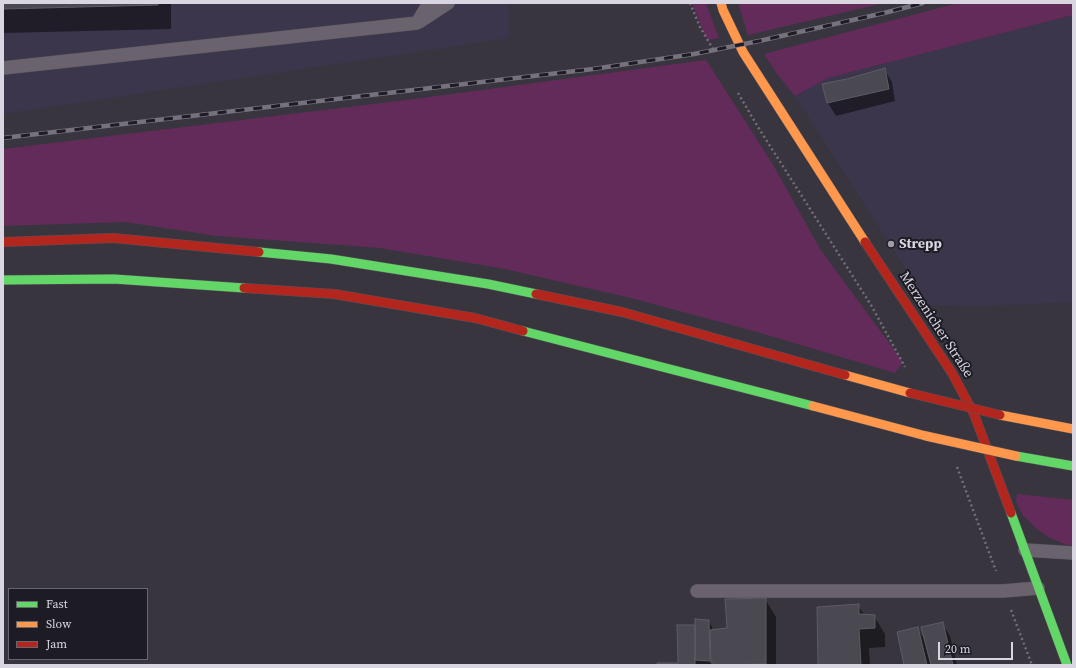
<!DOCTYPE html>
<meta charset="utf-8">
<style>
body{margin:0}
#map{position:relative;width:1076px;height:668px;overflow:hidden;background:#38353f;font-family:"Source Serif 4",serif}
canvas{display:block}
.frame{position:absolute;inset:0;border:4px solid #d9d6e1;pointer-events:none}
.legend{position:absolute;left:8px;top:588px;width:140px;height:72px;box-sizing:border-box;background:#1d1b23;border:1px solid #68666f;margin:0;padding:5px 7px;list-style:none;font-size:12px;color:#d9d6e1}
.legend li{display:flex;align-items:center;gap:8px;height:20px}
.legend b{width:20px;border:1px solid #68666f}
.scale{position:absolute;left:938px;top:642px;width:75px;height:18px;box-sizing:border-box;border:2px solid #d9d6e1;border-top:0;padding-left:5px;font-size:12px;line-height:14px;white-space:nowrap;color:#d9d6e1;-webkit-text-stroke:3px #1d1b23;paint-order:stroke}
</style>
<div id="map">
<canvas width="1076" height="668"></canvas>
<div class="frame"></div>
<ul class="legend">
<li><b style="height:5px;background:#63d668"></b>Fast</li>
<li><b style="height:5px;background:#ff974d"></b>Slow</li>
<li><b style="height:5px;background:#b3261e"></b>Jam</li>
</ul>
<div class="scale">20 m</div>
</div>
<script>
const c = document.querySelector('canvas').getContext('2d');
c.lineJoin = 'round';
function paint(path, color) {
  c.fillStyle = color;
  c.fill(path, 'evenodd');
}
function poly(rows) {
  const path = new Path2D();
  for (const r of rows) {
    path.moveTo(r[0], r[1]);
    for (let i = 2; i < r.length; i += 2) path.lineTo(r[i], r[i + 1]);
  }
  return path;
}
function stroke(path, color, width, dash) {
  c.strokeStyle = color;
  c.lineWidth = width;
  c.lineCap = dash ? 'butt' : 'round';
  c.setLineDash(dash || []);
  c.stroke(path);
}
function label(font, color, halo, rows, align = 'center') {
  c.font = font + ' "Source Serif 4",serif';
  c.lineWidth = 4;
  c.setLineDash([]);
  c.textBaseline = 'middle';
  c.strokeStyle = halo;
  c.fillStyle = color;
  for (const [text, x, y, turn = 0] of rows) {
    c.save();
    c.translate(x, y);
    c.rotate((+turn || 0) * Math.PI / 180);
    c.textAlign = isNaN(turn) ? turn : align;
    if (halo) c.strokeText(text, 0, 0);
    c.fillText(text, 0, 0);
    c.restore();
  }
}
const built = poly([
 [3,3,508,3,509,38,3,114],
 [1073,15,1073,302,982,306,929,305,795,96,828,78]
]);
const green = poly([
 [692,3,706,3,719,38,707,40],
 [738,3,884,3,748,35],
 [958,3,1073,3,1073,15,828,78,795,96,777,74,764,54],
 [706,60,772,163,820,249,903,362,895,373,757,332,635,299,505,269,380,248,217,236,125,222,3,226,3,149,414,99],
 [1017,494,1073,500,1073,545,1067,545,1048,537,1037,529,1022,514,1016,501]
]);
const shadow = poly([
 [3,3,171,3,171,29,3,33],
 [884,69,892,82,895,101,836,116,828,103],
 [765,599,776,617,776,665,658,665,679,664,696,626,709,621,712,627,712,630,728,629],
 [858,605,864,615,874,616,885,634,885,647,869,648,870,665,819,665],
 [942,623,950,636,957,665,905,665,917,628,926,642]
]);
const building = poly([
 [3,3,158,3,158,5,3,9,3,3],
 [885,68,889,89,827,103,822,84,847,79,885,68],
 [766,598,766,664,713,665,713,663,711,663,710,630,727,628,725,599,766,598],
 [859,604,859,614,875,615,875,628,859,629,861,665,818,665,817,607,859,604],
 [695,619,709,620,710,661,695,660,695,619],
 [943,622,953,665,931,665,921,627,943,622],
 [677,625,695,625,695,665,657,665,657,663,678,663,677,625],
 [918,627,927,665,904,665,897,632,918,627]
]);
const path = poly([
 [690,3,700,27,713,49],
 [738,93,758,127,871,305,905,367],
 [957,467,996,571],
 [1011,610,1032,665]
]);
const lane = poly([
 [419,22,448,3],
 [3,68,417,23,429,3],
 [1025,550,1073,553],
 [697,591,1003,591,1038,588]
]);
const fast = poly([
 [259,252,331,259,488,284,536,294],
 [3,280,114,279,244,288],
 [523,331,813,406],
 [1016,456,1073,466],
 [1011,513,1067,665]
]);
const slow = poly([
 [721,3,723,10,743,52,865,242],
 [845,375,910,393],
 [813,406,926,436],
 [1000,415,1073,429]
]);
const jam = poly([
 [3,242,113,238,259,252],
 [865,242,952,373,974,414,1011,513],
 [244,288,334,294,475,318,523,331],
 [536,294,622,312,845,375]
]);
const rail = poly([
 [3,138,593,69,694,54,759,41,884,13,923,3]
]);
const slowBridge = poly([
 [926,436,1016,456]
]);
const jamBridge = poly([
 [910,393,1000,415]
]);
const markers = [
 [891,244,4,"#a19ea8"]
];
const poiNames = [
 ["Strepp",899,244]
];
const streetNames = [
 ["Merzenicher Straße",936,325,57]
];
paint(built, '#3c364c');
paint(green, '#632b59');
paint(shadow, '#0007');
paint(building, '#4a4952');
stroke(building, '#5d5c65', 1);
stroke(lane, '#56535b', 14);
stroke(fast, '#56535b', 10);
stroke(slow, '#56535b', 10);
stroke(jam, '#56535b', 10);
stroke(path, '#746e77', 2.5, [2, 3]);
stroke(lane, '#6a636e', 13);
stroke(fast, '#63d668', 9);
stroke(slow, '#ff974d', 9);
stroke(jam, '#b3261e', 9);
stroke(rail, '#77717b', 4.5);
stroke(rail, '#1d1b23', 3, [9]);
stroke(slowBridge, '#56535b', 10, []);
stroke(jamBridge, '#56535b', 10, []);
stroke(slowBridge, '#ff974d', 9);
stroke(jamBridge, '#b3261e', 9);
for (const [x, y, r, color] of markers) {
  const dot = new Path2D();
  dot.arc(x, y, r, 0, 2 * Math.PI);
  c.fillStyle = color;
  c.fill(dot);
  stroke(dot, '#1d1b23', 1.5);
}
label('bold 14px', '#d9d6e1', '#1d1b23', poiNames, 'left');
label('14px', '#d9d6e1', '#1d1b23', streetNames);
</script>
